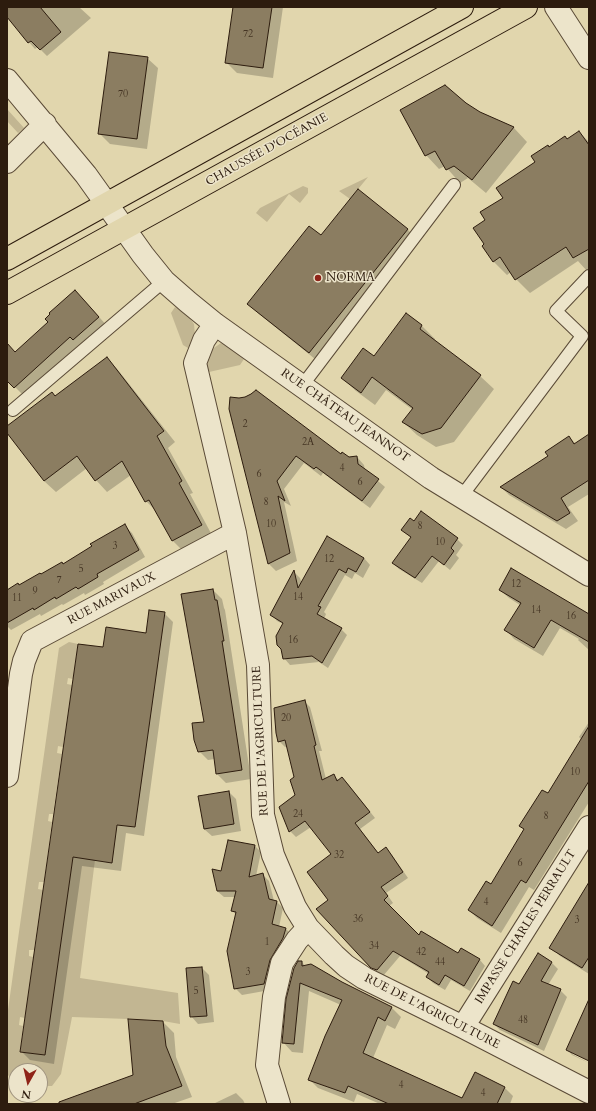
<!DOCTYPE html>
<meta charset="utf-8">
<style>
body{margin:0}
#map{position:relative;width:596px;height:1111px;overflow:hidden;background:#e1d6ad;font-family:Cardo,serif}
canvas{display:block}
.frame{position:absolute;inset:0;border:8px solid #2d1c0e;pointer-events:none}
.north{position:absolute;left:8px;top:1063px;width:40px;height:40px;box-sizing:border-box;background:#ece4ca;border:1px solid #a0947f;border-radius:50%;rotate:188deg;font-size:11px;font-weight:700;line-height:16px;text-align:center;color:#2d1c0e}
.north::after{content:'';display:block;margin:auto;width:14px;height:18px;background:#8f2418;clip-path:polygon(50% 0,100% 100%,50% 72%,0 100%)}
</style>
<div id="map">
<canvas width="596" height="1111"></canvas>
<div class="frame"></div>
<div class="north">N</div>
</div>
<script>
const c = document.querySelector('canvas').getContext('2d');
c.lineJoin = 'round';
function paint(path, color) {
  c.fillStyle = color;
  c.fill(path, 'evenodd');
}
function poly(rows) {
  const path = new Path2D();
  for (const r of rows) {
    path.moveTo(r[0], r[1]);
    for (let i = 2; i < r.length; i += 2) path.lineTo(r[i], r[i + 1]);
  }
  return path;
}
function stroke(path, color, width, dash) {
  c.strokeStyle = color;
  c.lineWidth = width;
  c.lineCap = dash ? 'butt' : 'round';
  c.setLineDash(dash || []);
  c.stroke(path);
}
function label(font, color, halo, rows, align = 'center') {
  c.font = font + ' Cardo,serif';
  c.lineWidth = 3;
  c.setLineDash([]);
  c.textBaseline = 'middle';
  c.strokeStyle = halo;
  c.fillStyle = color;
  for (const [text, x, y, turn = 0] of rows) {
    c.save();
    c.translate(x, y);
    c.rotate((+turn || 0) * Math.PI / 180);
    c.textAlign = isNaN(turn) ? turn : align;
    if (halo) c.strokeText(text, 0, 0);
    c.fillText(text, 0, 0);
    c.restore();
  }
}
const green = poly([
 [7,109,24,128,18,133,7,121],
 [368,177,350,199,339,191],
 [303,186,308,188,308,193,300,203,289,194,267,222,256,213,260,208],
 [175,307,189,317,194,324,195,335,188,348,183,345,171,313],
 [221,343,236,346,248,353,240,365,209,372,205,367,211,350],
 [69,642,78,644,73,679,68,678,67,684,72,685,63,747,58,746,57,753,62,754,53,814,49,814,48,821,52,822,44,882,39,882,38,889,43,890,34,950,29,950,29,956,33,957,25,1018,20,1017,19,1025,23,1026,20,1052,45,1055,73,857,95,860,80,978,178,993,180,1024,163,1021,128,1019,72,1017,61,1074,52,1086,40,1086,40,1071,16,1071,16,1083,7,1074,7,1017,59,648]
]);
const shadow = poly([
 [7,7,79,7,91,18,47,56,38,47,35,49,7,17],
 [234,7,283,7,273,78,237,73,226,62],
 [147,58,158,68,147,149,110,144,100,134],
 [445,86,479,113,514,128,527,142,486,193,468,178,460,183,445,166,439,169,426,155],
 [579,132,589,142,589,270,587,271,578,261,530,293,516,279,511,272,507,275,493,261,485,245,486,221,504,198,549,148,567,140],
 [358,190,408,230,418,240,320,363,259,314,248,303,322,237],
 [84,300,108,327,24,396,7,379,7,361],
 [407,314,422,326,435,339,434,341,480,376,494,389,454,442,436,447,417,435,403,422,413,410,386,390,375,405,356,391,342,378,374,358],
 [107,358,118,370,175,442,168,448,193,493,190,494,213,537,184,552,173,541,158,513,146,501,131,475,107,492,96,480,87,468,56,492,44,481,7,431,7,428,56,397],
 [230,409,341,455,349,458,357,457,364,465,365,470,385,487,370,508,323,473,321,476,304,463,284,489,291,506,284,502,297,561,276,571,269,564],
 [589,435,589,494,568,507,578,521,566,529,509,495,501,487,549,456,569,437,576,444],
 [414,522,457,539,463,545,456,555,459,558,450,570,439,561,422,583,399,569,393,563,411,538,402,530],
 [125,526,132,533,145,557,103,582,104,584,85,595,84,593,63,605,62,604,41,616,40,614,11,630,7,626,7,591,63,565],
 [328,538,364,558,370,565,363,578,355,573,352,579,345,575,324,612,326,614,324,619,341,629,347,635,328,668,319,662,290,665,284,658,283,624,277,621,271,614,294,572,300,578,302,584],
 [213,590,222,599,224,608,225,610,251,779,226,783,217,774,215,759,208,760,199,751,205,722],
 [500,590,589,615,589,650,578,640,579,639,560,628,543,656,514,639,506,630,520,605,509,598],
 [164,613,173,622,144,836,126,833,121,871,82,866,54,1064,30,1060,21,1051,104,648,146,634],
 [304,701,310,707,322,751,319,751,326,779,333,775,339,780,342,778,348,784,375,818,360,829,379,854,386,849,392,855,408,878,386,893,393,903,389,906,419,937,458,954,480,960,485,966,470,991,451,980,445,990,433,983,427,977,429,974,400,956,383,976,378,973,372,967,329,900,332,854,311,827,296,837,290,831,280,807,296,796,295,777,288,746,285,747,279,741],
 [589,722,589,802,534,890,529,887,501,933,477,918,469,910,491,885,582,740,579,737],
 [229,792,236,799,241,831,212,836,204,829],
 [228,841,255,846,261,852,256,876,262,874,269,881,274,901,277,902,283,908,279,927,286,929,292,935,270,990,242,995,235,988,237,915,232,911,235,897,224,897,217,891],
 [589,885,589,974,560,956,551,947],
 [538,955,552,963,558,969,548,985,560,990,567,997,544,1051,500,1030,494,1024,520,985],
 [302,962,305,966,392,1008,401,1017,395,1029,387,1025,373,1058,441,1090,442,1089,463,1098,504,1087,513,1096,510,1104,380,1104,357,1094,354,1102,318,1088,309,1079,341,1005,309,991,303,1053,292,1052,283,1042],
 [202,968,209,975,214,1022,198,1024,191,1016],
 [163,1022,174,1033,176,1057,192,1097,172,1104,66,1104,134,1075],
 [589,1029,589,1059,572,1051,572,1054,589,1063,572,1055,567,1049],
 [236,1093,243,1100,245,1104,213,1104]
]);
const building = poly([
 [7,7,40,7,61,32,40,50,31,41,28,43,7,17,7,7],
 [233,7,272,7,263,68,225,63,233,7],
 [109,52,148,57,137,139,98,134,109,52],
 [445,85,466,103,480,112,514,127,472,180,454,166,446,170,435,151,425,156,400,110,445,85],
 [579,131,589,145,589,249,573,258,566,247,515,280,500,257,493,262,482,246,484,244,473,228,485,220,480,212,503,198,496,188,535,162,531,156,548,145,549,147,565,136,567,139,579,131],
 [358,189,408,229,309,353,247,304,309,226,321,235,358,189],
 [75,290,99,317,73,340,70,337,14,388,7,381,7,343,15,352,48,322,45,319,50,314,49,313,75,290],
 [406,313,422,325,420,329,481,375,441,428,422,434,402,422,413,408,372,377,361,393,341,378,363,348,374,356,406,313],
 [107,357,164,431,157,436,182,481,179,483,202,525,172,541,149,500,145,502,122,461,95,481,77,456,44,481,7,433,7,426,52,392,55,396,107,357],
 [256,390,341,454,342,452,349,457,357,456,358,464,379,479,362,501,316,467,314,469,296,456,277,481,285,501,278,496,290,553,268,564,229,409,230,397,239,398,245,397,251,394,256,390],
 [589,434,589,480,561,498,570,513,557,521,500,487,548,456,545,452,569,436,574,444,589,434],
 [421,511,458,538,451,548,454,551,444,565,432,556,415,578,392,563,411,537,401,530,410,518,414,521,421,511],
 [125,524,139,550,97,574,98,577,78,589,76,587,56,599,55,597,34,610,33,608,7,623,7,590,18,583,19,585,40,573,41,574,62,562,63,564,92,546,90,544,125,524],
 [327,536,364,558,356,572,348,568,346,573,339,569,318,606,321,607,317,614,342,628,322,663,312,656,283,659,281,649,277,645,276,636,283,623,270,615,294,570,298,588,327,536],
 [511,568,589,614,589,642,551,620,534,648,504,630,521,603,499,590,511,568],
 [213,589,215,600,217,600,224,641,222,641,242,770,216,774,213,750,198,752,194,740,192,723,204,722,181,594,213,589],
 [149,610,165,612,135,827,117,825,112,863,73,857,45,1055,20,1052,78,644,103,647,106,627,146,633,149,610],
 [305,700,316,745,314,746,322,780,334,774,337,781,342,777,370,812,355,823,378,853,386,847,403,872,381,887,388,896,384,900,419,935,421,931,458,953,461,948,480,959,464,986,445,975,439,985,426,977,429,972,393,951,377,970,371,968,316,909,328,900,307,872,331,854,305,821,289,832,279,807,295,795,290,780,294,777,285,740,278,742,276,733,274,708,305,700],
 [589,726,589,781,526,883,521,880,492,926,468,910,486,881,491,884,524,829,519,826,542,790,548,793,589,726],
 [229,791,234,824,204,829,198,796,229,791],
 [228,840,255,845,249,877,263,873,269,899,277,901,272,924,286,928,283,938,270,960,264,984,234,989,227,951,236,912,231,911,236,891,217,891,212,869,221,871,228,840],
 [589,882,589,957,582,968,549,948,589,882],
 [538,953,552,962,541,981,561,989,538,1045,493,1024,513,981,519,984,538,953],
 [298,961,302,961,302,966,311,964,342,982,392,1007,385,1021,378,1017,363,1053,462,1098,475,1072,505,1087,497,1104,389,1104,348,1086,345,1093,308,1080,325,1036,342,1000,300,983,294,1044,282,1043,286,999,294,968,298,961],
 [202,967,207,1016,190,1017,186,968,202,967],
 [589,999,589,1061,566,1050,589,999],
 [128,1019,163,1021,166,1046,182,1086,134,1104,59,1104,59,1102,133,1075,128,1019]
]);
const service = poly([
 [302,386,454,185],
 [13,410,164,281],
 [461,497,582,336,556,311,589,276]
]);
const minor = poly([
 [7,80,86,175,143,255,164,281,188,302,215,324,431,478,589,575],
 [7,162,45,124],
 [215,324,204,340,195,363,235,533,258,665,263,815,273,855,295,907,308,928,334,955,346,966,364,978,463,1027,589,1092],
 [7,776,21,674,24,661,32,641,235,533],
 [463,1027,589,827],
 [279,1104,267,1065,274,997,282,963,297,940,308,928]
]);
const tertiary = poly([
 [556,7,589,58]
]);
const primary = poly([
 [7,259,462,7],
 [7,293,526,7]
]);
const markers = [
 [318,278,4,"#8f2418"]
];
const numberNames = [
 ["72",248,35],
 ["70",123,95],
 ["2",245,425],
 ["2A",308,443],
 ["4",342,469],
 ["6",259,475],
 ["6",360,483],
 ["8",266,503],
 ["10",271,525],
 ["8",420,527],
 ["10",440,543],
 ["3",115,547],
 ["12",329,560],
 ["5",81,570],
 ["7",59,581],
 ["12",516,585],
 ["9",35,592],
 ["14",298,598],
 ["11",17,599],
 ["14",536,611],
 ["16",571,617],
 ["16",293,641],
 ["20",286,719],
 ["10",575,773],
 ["24",298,815],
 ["8",546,817],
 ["32",339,856],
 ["6",520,864],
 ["4",486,903],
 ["36",358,920],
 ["3",577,921],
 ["1",267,943],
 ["34",374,947],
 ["42",421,953],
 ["44",440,963],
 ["3",248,973],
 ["5",196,992],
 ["48",523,1021],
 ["4",401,1086],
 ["4",483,1094]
];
const streetNames = [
 ["CHAUSSÉE D'OCÉANIE",267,150,-29],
 ["RUE CHÂTEAU JEANNOT",345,416,35],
 ["RUE MARIVAUX",112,599,-28],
 ["RUE DE L'AGRICULTURE",261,741,-93],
 ["IMPASSE CHARLES PERRAULT",526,927,-58],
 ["RUE DE L'AGRICULTURE",432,1012,27]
];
const poiNames = [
 ["NORMA",326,278]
];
paint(green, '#c2b692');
paint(shadow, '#0003');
paint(building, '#8b7d61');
stroke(building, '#2d1c0e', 1);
stroke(service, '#5a4a36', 14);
stroke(minor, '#5a4a36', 24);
stroke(tertiary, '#5a4a36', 24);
stroke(primary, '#2d1c0e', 24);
stroke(service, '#ece4ca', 12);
stroke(minor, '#ece4ca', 22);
stroke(tertiary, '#ece4ca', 22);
stroke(primary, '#e1d6ad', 22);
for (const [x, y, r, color] of markers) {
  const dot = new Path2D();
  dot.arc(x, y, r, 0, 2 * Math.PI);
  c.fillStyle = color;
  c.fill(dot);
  stroke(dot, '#ece4ca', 1.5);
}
label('10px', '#443423', null, numberNames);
label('12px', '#2d1c0e', '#ece4ca', streetNames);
label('12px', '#2d1c0e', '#ece4ca', poiNames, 'left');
</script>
